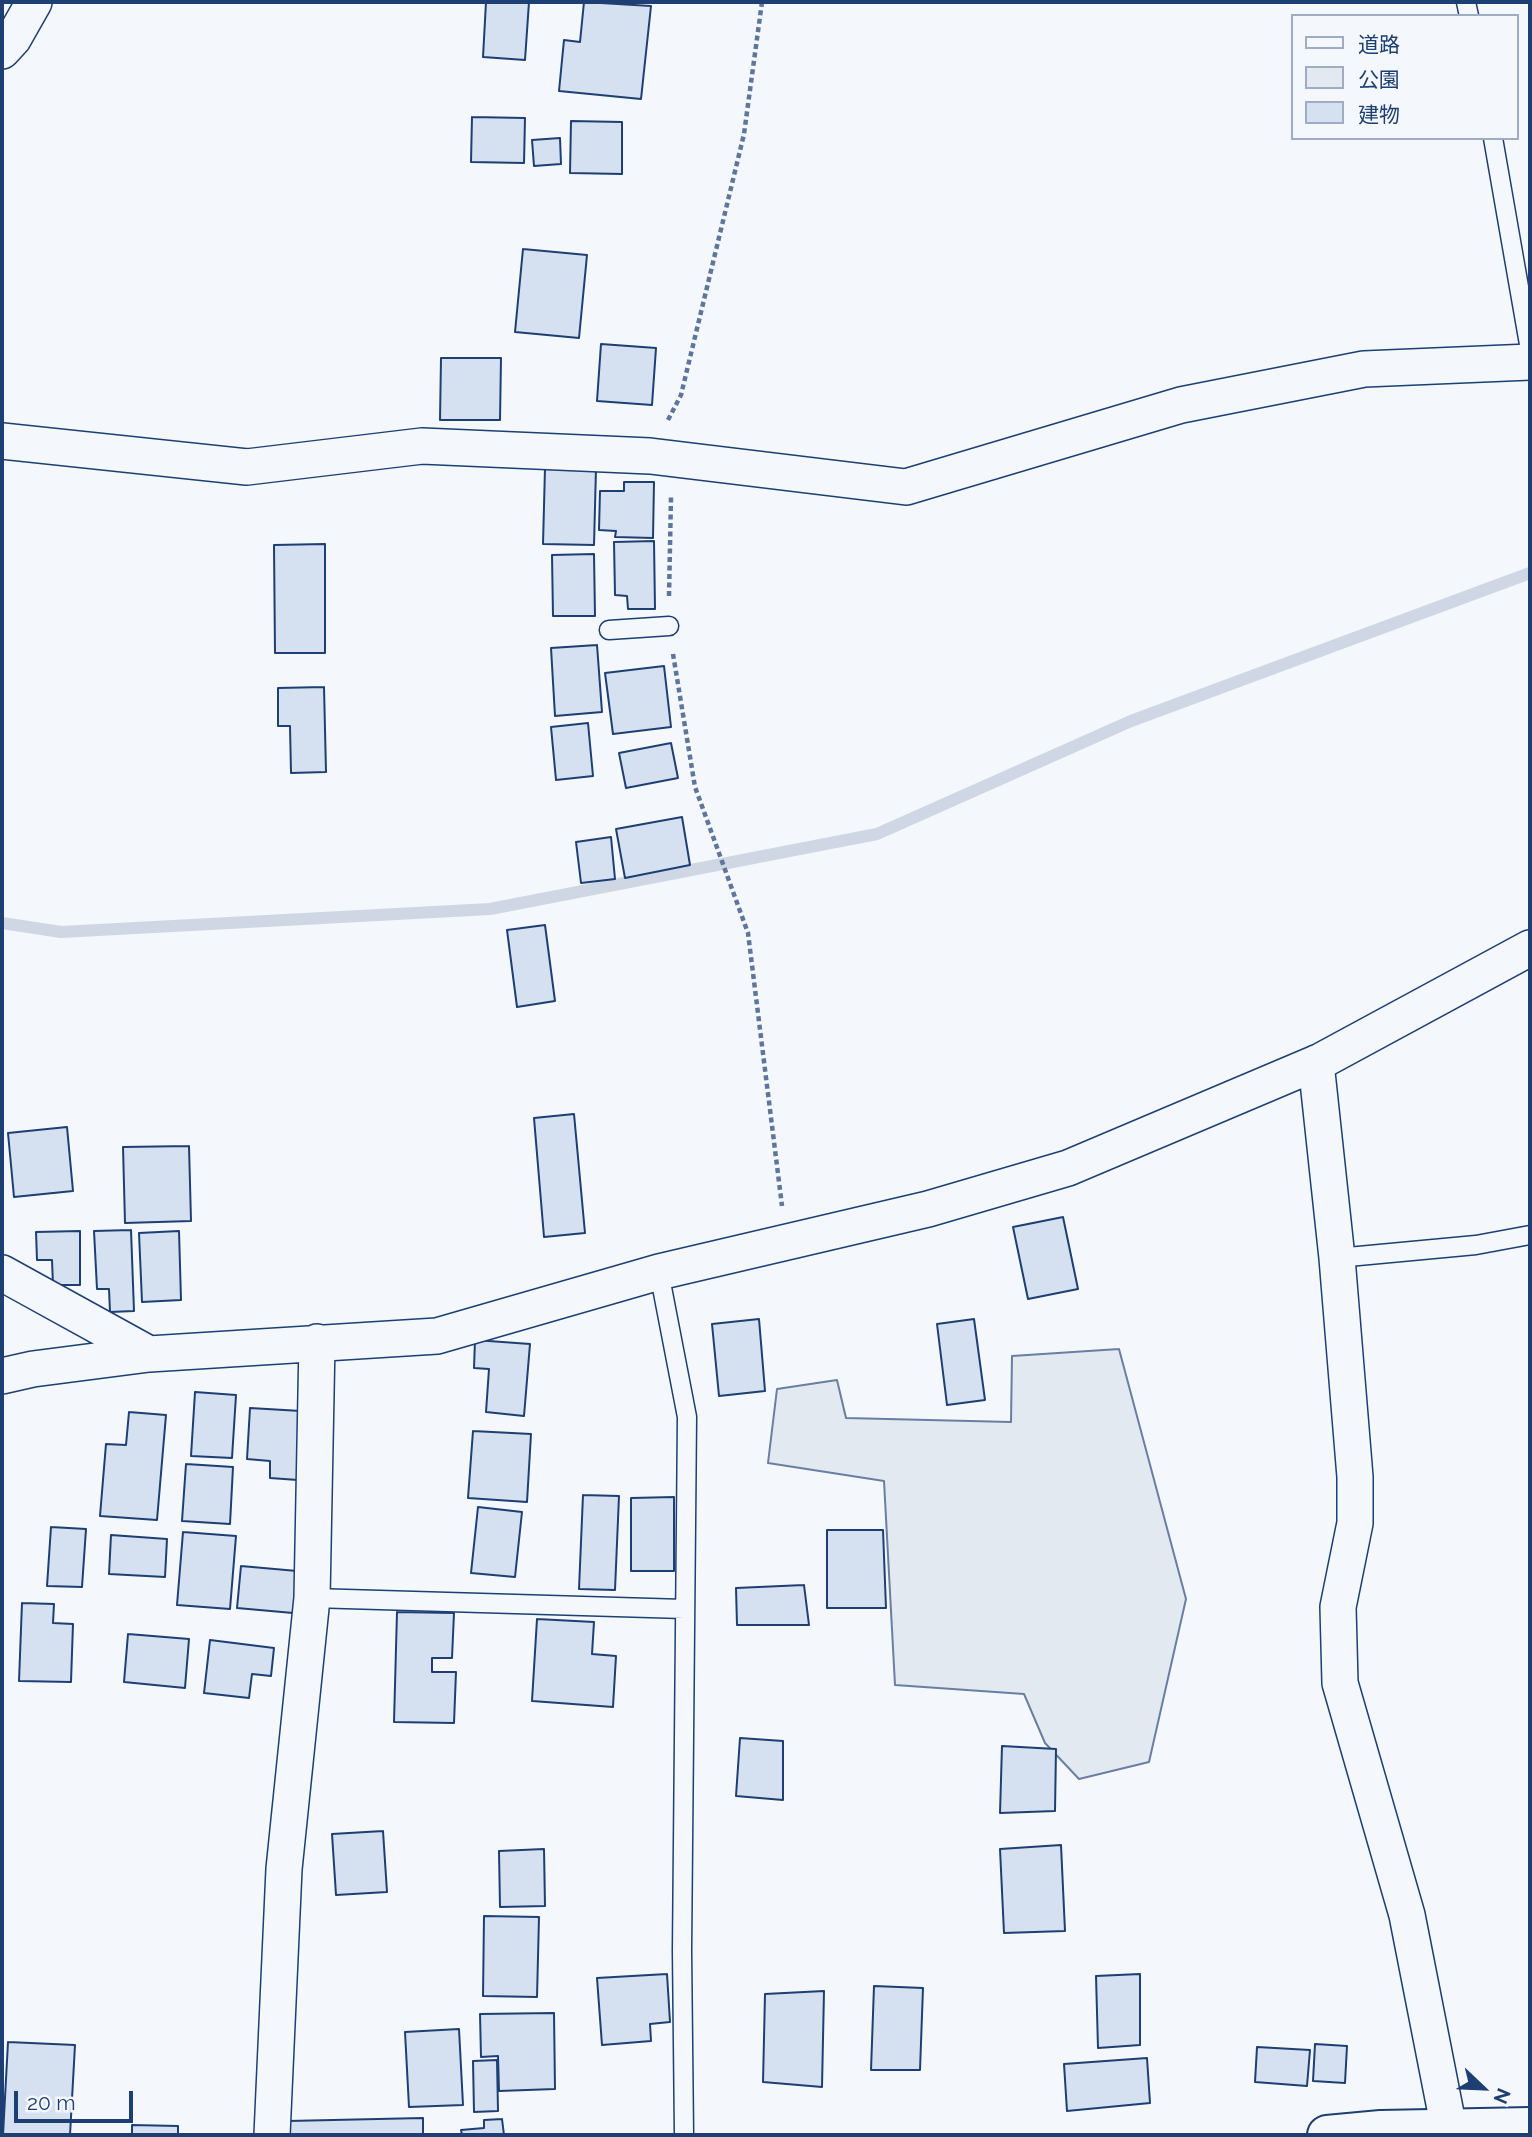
<!DOCTYPE html>
<meta charset="utf-8">
<style>
body{margin:0}
#map{position:relative;width:1532px;height:2137px;overflow:hidden;background:#f4f7fb;font-family:Raleway,"Noto Sans JP",sans-serif}
canvas{display:block}
.frame{position:absolute;inset:0;border:4px solid #1d3f73;pointer-events:none}
.legend{position:absolute;left:1291px;top:14px;width:228px;height:126px;box-sizing:border-box;background:#f4f7fb;border:2px solid #9eadc5;margin:0;padding:9px 12px;list-style:none;font-size:21px;color:#1d3f73}
.legend li{display:flex;align-items:center;gap:14px;height:35px}
.legend b{width:35px;border:2px solid #9eadc5}
.north{position:absolute;left:1448px;top:2053px;width:70px;height:70px;-webkit-text-stroke:5px #f4f7fb;paint-order:stroke;rotate:113deg;font-size:19px;font-weight:700;line-height:28px;text-align:center;color:#1d3f73}
.north::after{content:'';display:block;margin:auto;width:24px;height:32px;background:#1d3f73;clip-path:polygon(50% 0,100% 100%,50% 72%,0 100%)}
.scale{position:absolute;left:14px;top:2091px;width:119px;height:32px;box-sizing:border-box;border:4px solid #1d3f73;border-top:0;padding-left:9px;font-size:21px;line-height:24px;white-space:nowrap;color:#1d3f73;-webkit-text-stroke:5px #f4f7fb;paint-order:stroke}
</style>
<div id="map">
<canvas width="1532" height="2137"></canvas>
<div class="frame"></div>
<ul class="legend">
<li><b style="height:9px;background:#f4f7fb"></b>道路</li>
<li><b style="height:19px;background:#e3e9f0"></b>公園</li>
<li><b style="height:19px;background:#d5e0f0"></b>建物</li>
</ul>
<div class="north">N</div>
<div class="scale">20 m</div>
</div>
<script>
const c = document.querySelector('canvas').getContext('2d');
c.lineJoin = 'round';
function paint(path, color) {
  c.fillStyle = color;
  c.fill(path, 'evenodd');
}
function poly(rows) {
  const path = new Path2D();
  for (const r of rows) {
    path.moveTo(r[0], r[1]);
    for (let i = 2; i < r.length; i += 2) path.lineTo(r[i], r[i + 1]);
  }
  return path;
}
function stroke(path, color, width, dash) {
  c.strokeStyle = color;
  c.lineWidth = width;
  c.lineCap = dash ? 'butt' : 'round';
  c.setLineDash(dash || []);
  c.stroke(path);
}
const green = poly([
 [1119,1349,1186,1599,1149,1762,1079,1779,1045,1743,1024,1694,895,1685,884,1481,768,1463,777,1389,837,1380,846,1418,1011,1422,1012,1356,1119,1349]
]);
const stream = poly([
 [2,923,61,932,490,909,877,834,1131,721,1530,573]
]);
const building = poly([
 [486,2,529,2,525,60,483,57,486,2],
 [584,2,651,6,641,99,559,91,564,40,580,42,584,2],
 [472,117,525,118,524,163,471,162,472,117],
 [571,121,622,122,622,174,570,173,571,121],
 [560,138,561,164,534,166,532,140,560,138],
 [523,249,587,255,579,338,515,332,523,249],
 [601,344,656,348,652,405,597,401,601,344],
 [441,358,501,358,500,420,440,420,441,358],
 [545,468,596,469,594,545,543,544,545,468],
 [624,482,654,482,653,538,615,537,616,531,599,530,600,491,624,491,624,482],
 [654,541,655,609,628,609,627,596,615,595,614,542,654,541],
 [325,544,325,653,275,653,274,545,325,544],
 [594,554,595,616,553,616,552,555,594,554],
 [597,645,602,712,555,716,551,648,597,645],
 [664,666,671,727,613,734,605,673,664,666],
 [324,687,326,772,291,773,290,726,278,726,278,688,324,687],
 [588,723,593,776,556,780,551,727,588,723],
 [671,743,678,778,626,788,619,753,671,743],
 [682,817,690,865,625,878,616,829,682,817],
 [611,837,615,879,581,883,576,842,611,837],
 [545,925,555,1001,517,1007,507,930,545,925],
 [574,1114,585,1233,544,1237,534,1118,574,1114],
 [67,1127,73,1191,14,1197,8,1133,67,1127],
 [189,1146,191,1221,125,1223,123,1147,189,1146],
 [1063,1217,1078,1289,1028,1299,1013,1227,1063,1217],
 [131,1230,134,1311,110,1312,109,1289,97,1289,94,1231,131,1230],
 [80,1231,80,1285,53,1285,52,1260,37,1260,36,1232,80,1231],
 [179,1231,181,1300,142,1302,139,1233,179,1231],
 [759,1319,765,1391,719,1396,712,1324,759,1319],
 [974,1319,985,1400,947,1405,937,1324,974,1319],
 [475,1340,530,1344,524,1416,486,1412,489,1369,474,1368,475,1340],
 [195,1392,236,1395,232,1458,191,1456,195,1392],
 [250,1408,301,1411,298,1480,270,1478,270,1461,247,1459,250,1408],
 [129,1412,166,1415,157,1520,100,1516,106,1444,126,1445,129,1412],
 [473,1431,531,1434,527,1502,468,1498,473,1431],
 [186,1464,233,1467,230,1524,182,1521,186,1464],
 [583,1495,619,1496,615,1590,579,1589,583,1495],
 [674,1497,674,1571,631,1571,631,1498,674,1497],
 [478,1507,522,1512,515,1577,471,1573,478,1507],
 [51,1527,86,1529,82,1587,47,1586,51,1527],
 [827,1530,883,1530,886,1608,827,1608,827,1530],
 [183,1532,236,1536,230,1609,177,1605,183,1532],
 [111,1535,167,1539,165,1577,109,1574,111,1535],
 [241,1566,297,1571,293,1613,237,1608,241,1566],
 [804,1585,809,1625,737,1625,736,1588,804,1585],
 [22,1603,54,1604,53,1623,73,1624,71,1682,19,1681,22,1603],
 [397,1612,454,1613,452,1658,432,1658,432,1672,456,1672,454,1723,394,1722,397,1612],
 [537,1619,594,1622,592,1654,616,1656,613,1707,532,1701,537,1619],
 [128,1634,189,1639,185,1688,124,1682,128,1634],
 [210,1640,274,1648,271,1676,252,1674,249,1698,204,1693,210,1640],
 [740,1738,783,1741,783,1800,736,1796,740,1738],
 [1002,1746,1056,1749,1055,1811,1000,1813,1002,1746],
 [383,1831,387,1892,336,1895,332,1834,383,1831],
 [1061,1845,1065,1931,1004,1933,1000,1849,1061,1845],
 [544,1849,545,1906,500,1907,499,1851,544,1849],
 [484,1916,539,1917,537,1997,483,1996,484,1916],
 [667,1974,670,2022,650,2024,651,2041,602,2045,597,1978,667,1974],
 [1140,1974,1140,2045,1098,2048,1096,1976,1140,1974],
 [874,1986,923,1988,920,2070,871,2070,874,1986],
 [824,1991,822,2087,763,2082,765,1994,824,1991],
 [554,2013,555,2089,499,2091,498,2056,481,2057,480,2014,554,2013],
 [459,2029,463,2105,409,2107,405,2032,459,2029],
 [8,2042,75,2045,70,2135,3,2135,8,2042],
 [1315,2044,1347,2046,1345,2083,1313,2081,1315,2044],
 [1257,2047,1310,2050,1307,2086,1255,2082,1257,2047],
 [1147,2058,1150,2103,1067,2111,1064,2064,1147,2058],
 [497,2060,498,2111,474,2112,473,2061,497,2060],
 [423,2118,423,2135,289,2135,288,2121,423,2118],
 [502,2119,504,2135,462,2135,461,2130,484,2128,484,2120,502,2119],
 [132,2125,178,2126,178,2135,132,2135,132,2125]
]);
const path = poly([
 [668,420,681,395,744,134,762,2],
 [669,596,671,497],
 [673,654,695,787,748,933,782,1206]
]);
const service = poly([
 [1466,2,1469,16],
 [1493,138,1530,350],
 [609,630,669,626],
 [1337,1258,1476,1245,1530,1235],
 [659,1272,687,1417,682,1950,684,2135],
 [312,1598,684,1609]
]);
const minor = poly([
 [2,51,13,39,34,2],
 [2,441,247,467,422,446,650,456,906,487,1181,405,1364,369,1530,362],
 [1316,1063,1337,1258,1355,1477,1355,1523,1338,1607,1340,1683,1407,1915,1449,2129],
 [2,1273,149,1354],
 [2,1376,33,1369,149,1354,437,1336,659,1272,928,1209,1068,1168,1321,1061,1530,948],
 [272,2135,284,1869,312,1598,317,1342]
]);
const trunk = poly([
 [1327,2135,1381,2130,1530,2127]
]);
paint(green, '#e3e9f0');
stroke(green, '#687fa3', 2);
stroke(stream, '#cfd7e4', 12);
paint(building, '#d5e0f0');
stroke(building, '#1d3f73', 2);
stroke(service, '#1d3f73', 21);
stroke(minor, '#1d3f73', 38);
stroke(trunk, '#1d3f73', 42);
stroke(path, '#5e769c', 4.5, [5, 3.5]);
stroke(service, '#f4f7fb', 18);
stroke(minor, '#f4f7fb', 35);
stroke(trunk, '#f4f7fb', 38);
</script>
